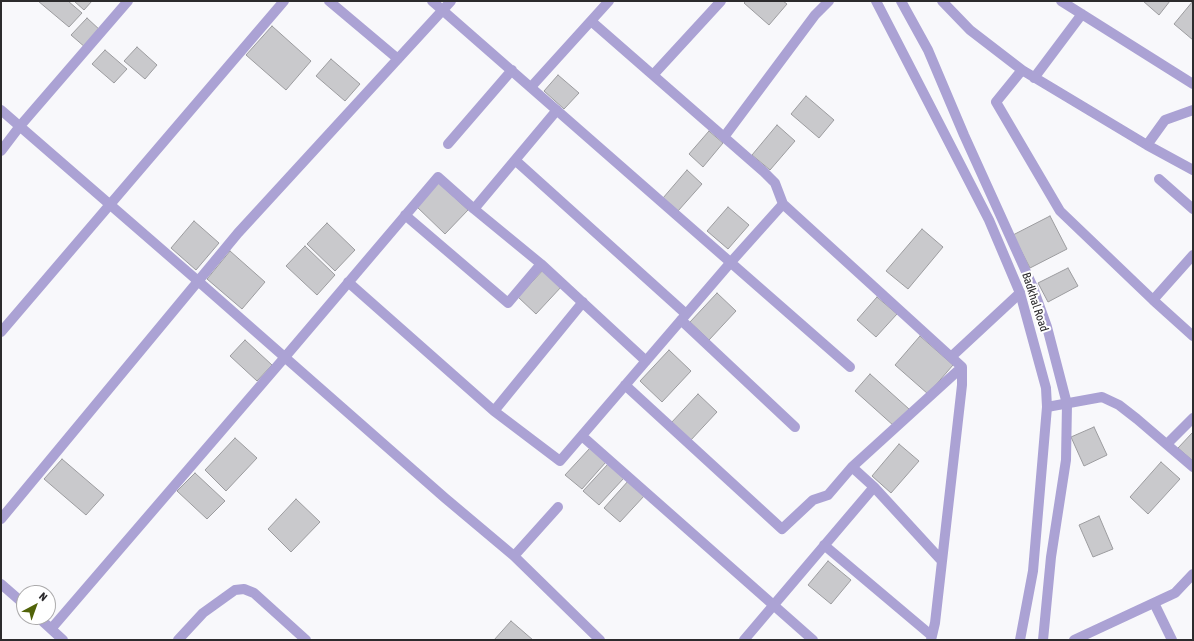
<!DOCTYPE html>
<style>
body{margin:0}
#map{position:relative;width:1194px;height:641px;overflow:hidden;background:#f8f8fb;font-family:"Asap Condensed",sans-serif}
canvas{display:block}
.frame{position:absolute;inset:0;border:2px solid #2c2b2d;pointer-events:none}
.north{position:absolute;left:16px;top:585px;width:40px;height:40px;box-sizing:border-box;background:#fff;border:1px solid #abaaab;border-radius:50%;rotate:41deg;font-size:11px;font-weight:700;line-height:16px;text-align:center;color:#2c2b2d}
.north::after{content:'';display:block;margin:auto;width:14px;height:18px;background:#516309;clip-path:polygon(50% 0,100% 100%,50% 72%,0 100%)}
</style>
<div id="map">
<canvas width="1194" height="641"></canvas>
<div class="frame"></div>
<div class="north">N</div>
</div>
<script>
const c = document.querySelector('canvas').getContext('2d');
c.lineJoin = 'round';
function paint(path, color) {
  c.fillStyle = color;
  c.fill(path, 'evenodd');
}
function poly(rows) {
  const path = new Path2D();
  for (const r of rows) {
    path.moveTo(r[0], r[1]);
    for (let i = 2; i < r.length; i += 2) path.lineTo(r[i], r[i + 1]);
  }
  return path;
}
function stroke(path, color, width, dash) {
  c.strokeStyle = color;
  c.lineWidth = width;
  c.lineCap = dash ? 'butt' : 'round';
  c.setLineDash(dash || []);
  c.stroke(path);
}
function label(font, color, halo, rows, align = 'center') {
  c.font = font + ' "Asap Condensed",sans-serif';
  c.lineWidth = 4;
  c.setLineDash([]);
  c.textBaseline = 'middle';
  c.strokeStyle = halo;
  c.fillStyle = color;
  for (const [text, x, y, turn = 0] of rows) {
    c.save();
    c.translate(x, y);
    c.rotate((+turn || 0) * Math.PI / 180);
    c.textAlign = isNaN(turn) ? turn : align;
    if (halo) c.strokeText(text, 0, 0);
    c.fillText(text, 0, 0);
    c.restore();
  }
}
const building = poly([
 [38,1,68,1,82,13,69,27,38,1],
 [74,1,92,1,84,10,74,1],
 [746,1,783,1,787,4,769,25,744,3,746,1],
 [1143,1,1170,1,1159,15,1143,1],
 [1193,1,1193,40,1174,24,1193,1],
 [87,18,101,31,86,48,71,35,87,18],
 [272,26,311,61,286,90,246,55,272,26],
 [137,47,157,65,145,79,124,61,137,47],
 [105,50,127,69,114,83,92,64,105,50],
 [331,59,360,84,345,101,316,76,331,59],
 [558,75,579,93,564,109,544,91,558,75],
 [806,96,834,120,819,138,791,114,806,96],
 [777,125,795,141,770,170,752,155,777,125],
 [709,131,723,143,703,167,689,154,709,131],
 [687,170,702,184,678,211,663,198,687,170],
 [439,183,468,210,445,234,416,206,439,183],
 [728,207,749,225,728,249,707,231,728,207],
 [1050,216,1067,249,1030,268,1013,235,1050,216],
 [194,221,219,243,196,270,171,248,194,221],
 [327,223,355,250,335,271,307,244,327,223],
 [922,229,943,247,908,289,886,271,922,229],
 [305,246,335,275,317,295,286,266,305,246],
 [230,251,265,282,242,309,207,279,230,251],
 [1068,268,1078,286,1048,302,1038,283,1068,268],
 [544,269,562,286,536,314,518,297,544,269],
 [717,293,736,311,709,340,690,322,717,293],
 [877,297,897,314,876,337,857,320,877,297],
 [920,336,953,365,928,394,895,365,920,336],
 [245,340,272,365,257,381,230,356,245,340],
 [669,350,691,371,662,402,640,381,669,350],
 [870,374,909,409,894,426,855,391,870,374],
 [698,394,717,412,690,441,671,423,698,394],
 [1094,427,1107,455,1084,466,1071,437,1094,427],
 [1193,432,1193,461,1178,448,1193,432],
 [235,438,257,458,226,491,205,470,235,438],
 [899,444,919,461,891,493,872,476,899,444],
 [590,448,606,462,582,489,565,475,590,448],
 [62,459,104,495,86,515,44,479,62,459],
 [1161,462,1180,479,1148,514,1130,497,1161,462],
 [608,464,624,478,599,505,583,491,608,464],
 [195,473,225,501,207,519,177,491,195,473],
 [629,480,645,495,620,522,604,508,629,480],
 [296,499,320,522,291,552,268,529,296,499],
 [1099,516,1113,549,1093,557,1079,525,1099,516],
 [828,561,851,580,831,604,808,585,828,561],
 [511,621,533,640,494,640,511,621]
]);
const minor = poly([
 [329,1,398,59],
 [432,1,850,367],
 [942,1,970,30,1022,70,1147,145,1193,170],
 [1061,1,1193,84],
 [591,21,764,172,775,183,783,204,951,357],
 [1022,70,996,102,1060,211,1153,300,1193,336],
 [653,75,721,1],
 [1034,78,1082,14],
 [531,87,609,1],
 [1,110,198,281,445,498,514,556,600,640],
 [724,137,815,15,829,1],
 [448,144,512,70],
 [1147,145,1165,120,1193,110],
 [1,151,20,126,128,1],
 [515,160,686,314],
 [1159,179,1193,209],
 [474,209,557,110],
 [405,215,508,303,541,264],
 [348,282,494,411,560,461,731,262,783,204],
 [1153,300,1193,255],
 [681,320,795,427],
 [1,332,284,1],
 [625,385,782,529,813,500,828,495,852,467,962,367,951,357,1020,293],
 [1047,407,1102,397,1119,405,1137,419,1193,467],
 [494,411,583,302],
 [582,436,813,640],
 [1167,444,1193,418],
 [852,467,874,487,942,561],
 [1,519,238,233,451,1],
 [824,545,932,636],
 [514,556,558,507],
 [1,584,24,604],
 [1154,603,1172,640],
 [38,617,63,640],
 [51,629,285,357,438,177,474,209,541,264,646,361],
 [178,640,203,613,235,590,244,589,254,593,306,640],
 [744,640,874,487],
 [931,640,935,623,962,385,962,367],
 [1074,640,1175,593,1193,574]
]);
const tertiary = poly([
 [876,1,989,220,1006,260,1020,293,1046,388,1047,407,1033,571,1020,640],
 [901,1,928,50,964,135,1032,285,1047,327,1067,404,1066,460,1051,557,1043,640]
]);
const streetNames = [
 ["Badkhal Road",1035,302,72]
];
paint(building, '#c9c9cc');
stroke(building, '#9c9c9f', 1);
stroke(minor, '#aba2d4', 10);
stroke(tertiary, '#aba2d4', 10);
label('12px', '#2c2b2d', '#fff', streetNames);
</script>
